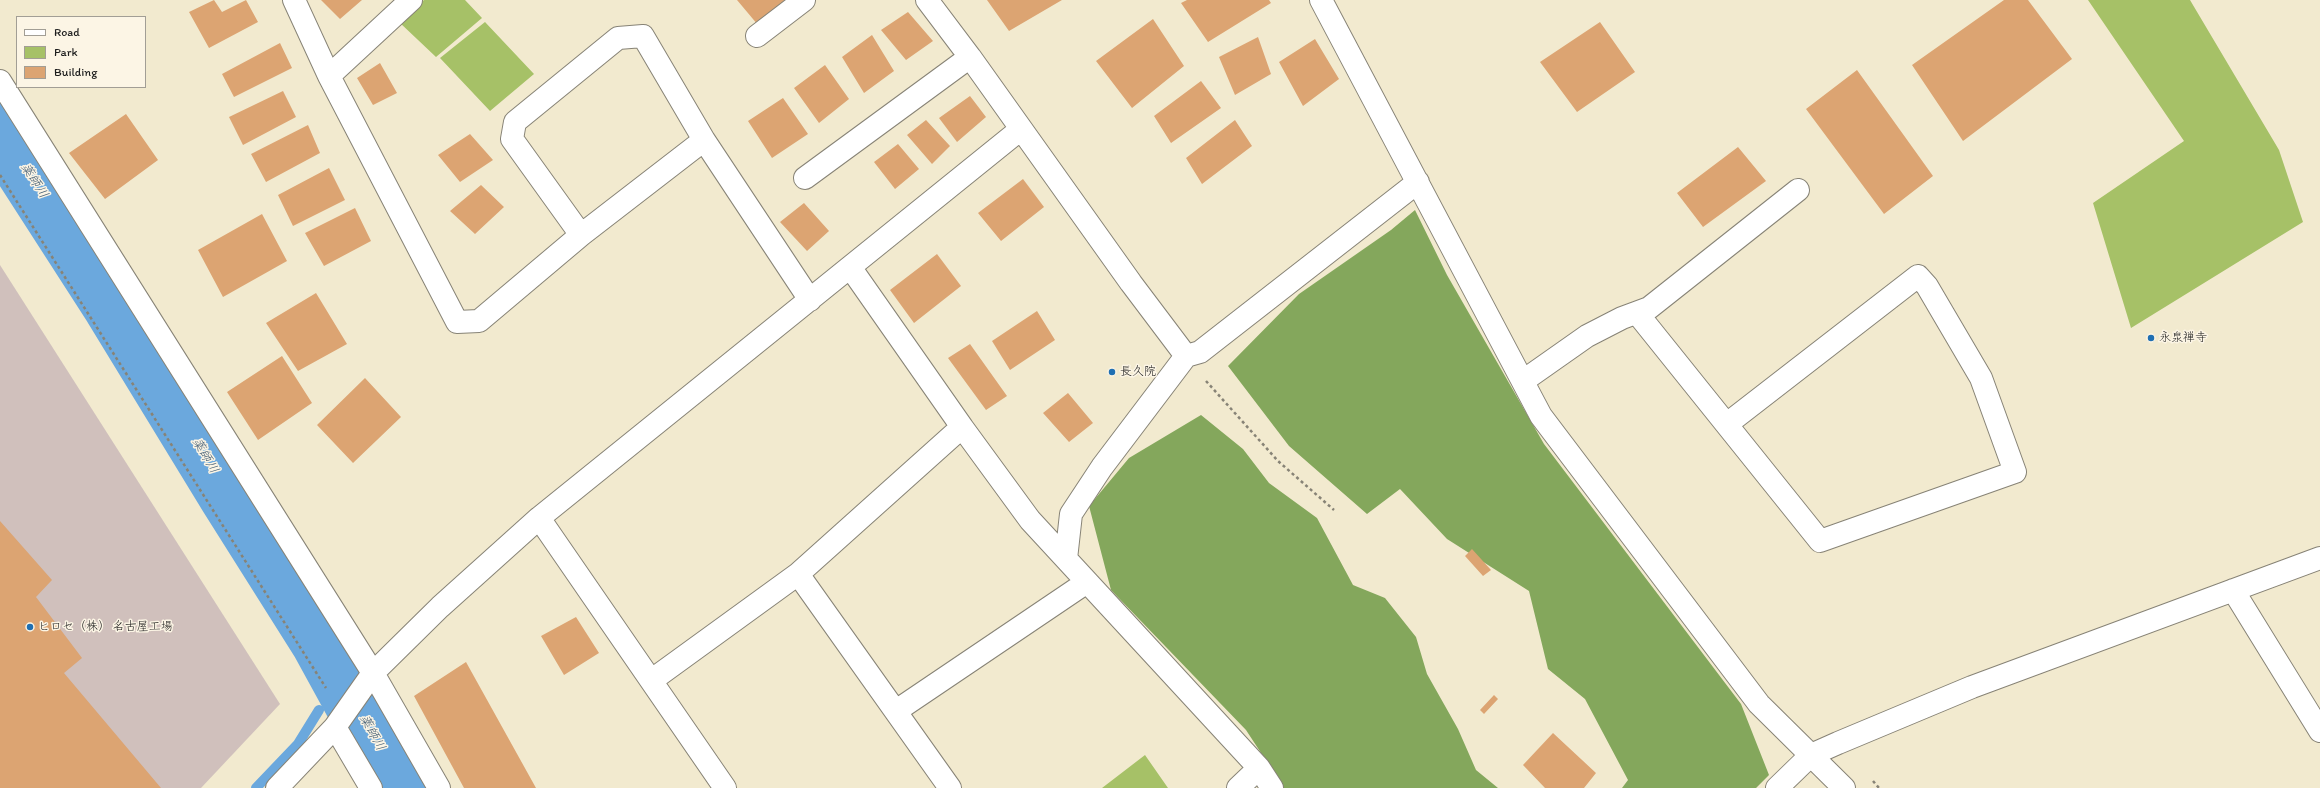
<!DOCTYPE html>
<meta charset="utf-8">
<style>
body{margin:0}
#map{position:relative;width:2320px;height:788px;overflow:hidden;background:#f2eacf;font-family:Itim,sans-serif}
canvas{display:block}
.legend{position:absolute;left:16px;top:16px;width:130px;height:72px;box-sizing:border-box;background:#fcf5e5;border:1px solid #a29e95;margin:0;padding:5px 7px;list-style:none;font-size:12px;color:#1c1c1c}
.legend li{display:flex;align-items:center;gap:8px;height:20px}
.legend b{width:20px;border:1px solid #a29e95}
</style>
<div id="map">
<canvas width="2320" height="788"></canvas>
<ul class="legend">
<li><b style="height:5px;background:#fff"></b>Road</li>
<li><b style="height:11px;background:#a6c167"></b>Park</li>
<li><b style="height:11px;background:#dca472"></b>Building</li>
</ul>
</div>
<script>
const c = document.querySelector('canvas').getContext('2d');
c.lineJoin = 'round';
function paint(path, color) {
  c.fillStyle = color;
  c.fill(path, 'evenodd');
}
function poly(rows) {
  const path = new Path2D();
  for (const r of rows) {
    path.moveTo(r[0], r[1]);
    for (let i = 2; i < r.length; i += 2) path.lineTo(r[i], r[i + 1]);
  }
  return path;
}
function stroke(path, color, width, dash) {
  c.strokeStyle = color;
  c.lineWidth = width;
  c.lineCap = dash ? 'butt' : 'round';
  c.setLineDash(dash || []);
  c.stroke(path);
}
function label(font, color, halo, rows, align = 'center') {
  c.font = font + ' Itim,"Klee One",sans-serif';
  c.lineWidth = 3;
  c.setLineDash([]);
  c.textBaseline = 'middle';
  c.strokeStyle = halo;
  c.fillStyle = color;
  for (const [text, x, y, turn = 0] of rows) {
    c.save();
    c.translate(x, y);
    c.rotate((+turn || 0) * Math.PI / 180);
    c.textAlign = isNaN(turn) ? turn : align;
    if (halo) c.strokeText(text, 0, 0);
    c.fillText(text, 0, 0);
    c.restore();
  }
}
const industrial = poly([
 [0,265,280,704,201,788,0,788]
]);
const green = poly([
 [424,0,465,0,482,18,436,57,399,22],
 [2088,0,2190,0,2279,150,2303,222,2131,328,2093,203,2184,141],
 [485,22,534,74,490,111,440,58],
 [1145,755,1168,788,1102,788]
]);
const forest = poly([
 [1415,210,1447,275,1544,444,1741,704,1769,775,1756,788,1622,788,1628,780,1585,699,1548,669,1529,591,1447,539,1400,489,1367,514,1289,446,1228,366,1299,294,1391,230],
 [1201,415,1243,449,1269,483,1317,518,1353,585,1385,598,1416,637,1427,674,1458,729,1476,770,1498,788,1284,788,1246,730,1111,590,1089,506,1129,458]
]);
const stream = poly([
 [338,679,340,677],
 [256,788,298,744,319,710]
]);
const river = poly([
 [0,129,114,306,230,496,322,642,402,788]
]);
const building = poly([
 [214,0,222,12,246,0,258,22,209,48,189,12],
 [321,0,362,0,340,19],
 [737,0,788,0,758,25],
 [987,0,1062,0,1009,31],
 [1187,0,1269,0,1271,3,1208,42,1181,3],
 [2004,0,2028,0,2072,59,1963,141,1912,65],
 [908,12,933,41,906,60,881,30],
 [1153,19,1184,66,1132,108,1096,61],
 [1600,22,1635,72,1577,112,1540,62],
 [872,35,894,71,864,93,842,57],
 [1258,37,1271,74,1235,95,1219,57],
 [1315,39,1339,79,1303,106,1279,62],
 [280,43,292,68,234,97,222,74],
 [380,63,397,93,373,105,357,78],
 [825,65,849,99,819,123,794,88],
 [1857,70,1933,176,1884,214,1806,109],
 [1201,81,1221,108,1171,143,1154,116],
 [283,91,296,117,243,145,229,117],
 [970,96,986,117,957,142,939,118],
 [783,98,808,134,772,158,748,121],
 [126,114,158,160,105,199,69,153],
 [926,120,950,146,932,164,907,135],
 [1235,120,1252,146,1202,184,1186,158],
 [308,125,320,153,266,182,251,154],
 [470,134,493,160,460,182,438,155],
 [898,144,919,169,895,189,874,162],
 [1738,147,1766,181,1703,227,1677,193],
 [329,168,345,200,293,226,278,195],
 [1023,179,1044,207,1001,241,978,213],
 [481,185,504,207,475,234,450,211],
 [804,203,829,231,807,251,780,222],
 [355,208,371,241,324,266,305,233],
 [262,214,287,261,223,297,198,250],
 [937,254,961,286,914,323,890,290],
 [316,293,347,344,298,371,266,323],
 [1037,311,1055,340,1010,370,992,341],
 [970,344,1007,396,986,410,948,358],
 [282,356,312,403,258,440,227,392],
 [365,378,401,417,353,463,317,425],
 [1068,393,1093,423,1069,442,1043,413],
 [0,521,52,580,36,597,82,658,64,673,161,788,0,788],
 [1472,549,1491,570,1483,576,1465,556],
 [576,617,599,653,564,675,541,636],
 [466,662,536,788,464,788,414,696],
 [1494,695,1498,699,1484,714,1480,710],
 [1553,733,1596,773,1584,788,1545,788,1523,765]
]);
const path = poly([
 [0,175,326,688],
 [1206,381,1278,461,1334,510],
 [1873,781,1879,788]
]);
const minor = poly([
 [294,0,329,76,457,322,479,321,581,235,704,140,810,300],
 [927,0,970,57,1131,283,1186,356],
 [1321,0,1541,416,1759,704,1844,788],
 [757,36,804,0],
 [329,76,411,0],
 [0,81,373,673,439,788],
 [805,178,970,57],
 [581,235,512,139,515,122,618,38,643,36,704,140],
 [850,267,962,427],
 [1637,313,1820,541,2015,472,1981,378,1927,286,1918,276,1727,424],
 [1523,381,1587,336,1622,318,1649,308,1798,190],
 [539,518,725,788],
 [1066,559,1071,514,1102,467,1186,356,1200,352,1418,182],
 [798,574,950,788],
 [2233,590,2320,731],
 [652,680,798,574,962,427,1030,520,1259,768,1272,788],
 [896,711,1087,582],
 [335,727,371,788],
 [277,788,335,727,373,673,440,607,539,518,1021,129],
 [1238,788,1259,768],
 [1777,788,1811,755,1838,743,1972,687,2320,558]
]);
const markers = [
 [2151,338,4,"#1f6fb2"],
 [1112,372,4,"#1f6fb2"],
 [30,627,4,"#1f6fb2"]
];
const poiNames = [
 ["永泉禅寺",2159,338],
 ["長久院",1120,372],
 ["ヒロセ（株） 名古屋工場",38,627]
];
const waterNames = [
 ["薬師川",34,181,57],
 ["薬師川",205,456,59],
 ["薬師川",372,733,61]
];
paint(industrial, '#d0c0bc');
paint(green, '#a6c167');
paint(forest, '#84a75c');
stroke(stream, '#6ba8dd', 10);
stroke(river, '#6ba8dd', 62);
paint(building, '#dca472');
stroke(minor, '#878376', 24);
stroke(path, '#878376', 2.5, [3, 3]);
stroke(minor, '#fff', 22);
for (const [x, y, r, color] of markers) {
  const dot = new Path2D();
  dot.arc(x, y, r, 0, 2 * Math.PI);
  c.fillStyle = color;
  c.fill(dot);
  stroke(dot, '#fcf5e5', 1.5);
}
label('12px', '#1c1c1c', '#fcf5e5', poiNames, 'left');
label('italic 13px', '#405b73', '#fcf5e5', waterNames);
</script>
